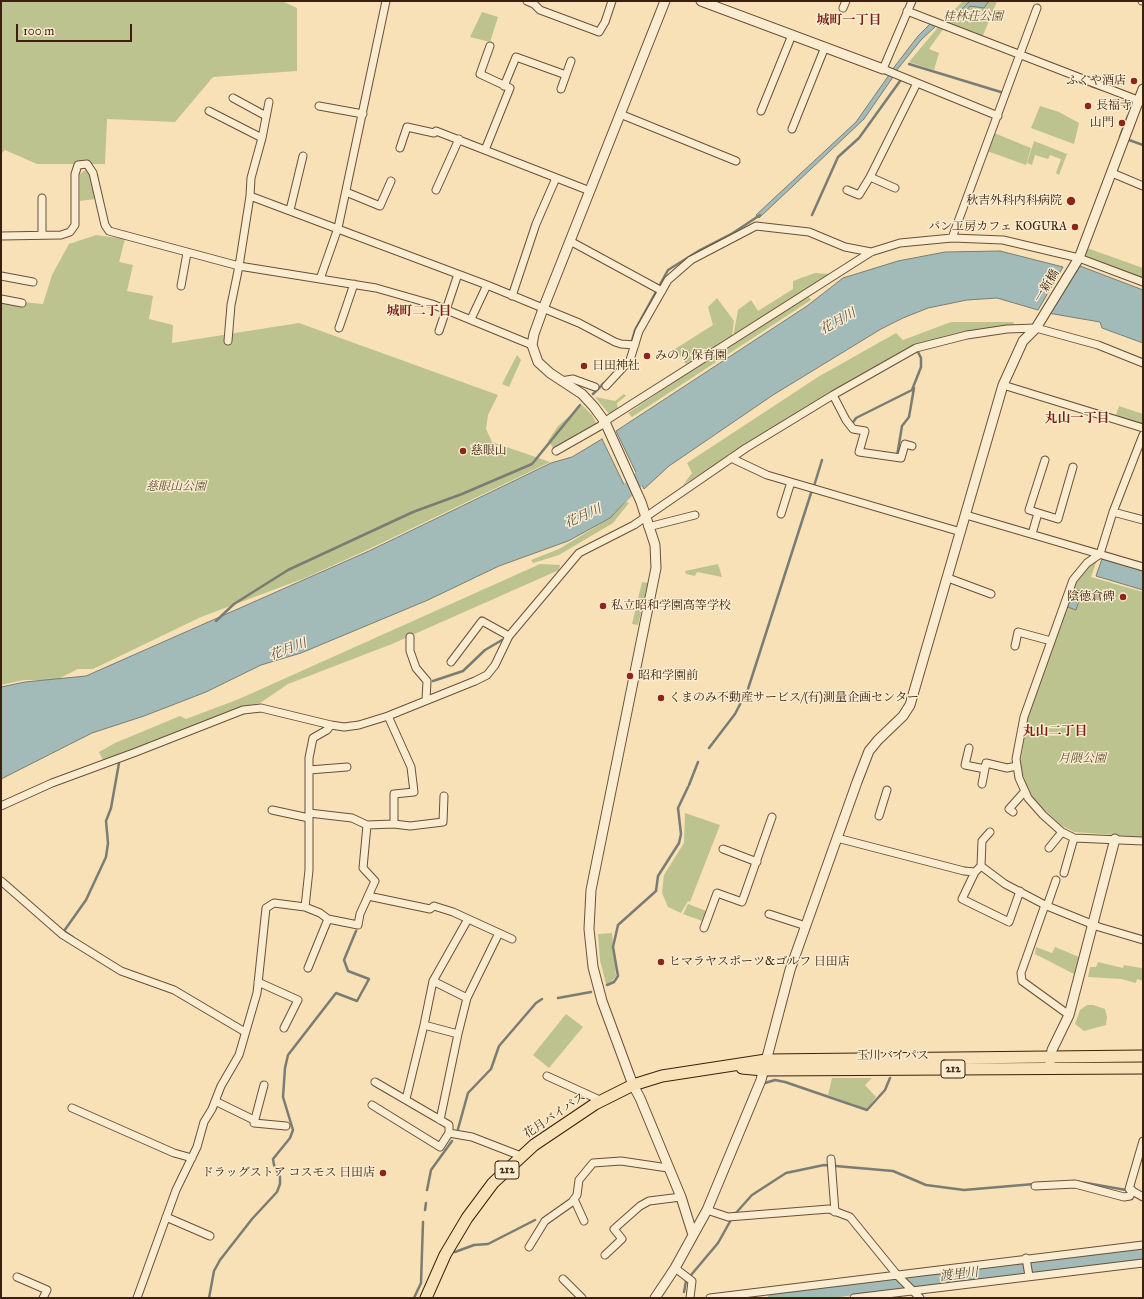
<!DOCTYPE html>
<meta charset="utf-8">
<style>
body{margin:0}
#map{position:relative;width:1144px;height:1299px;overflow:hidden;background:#f8e1b6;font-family:"IM FELL Great Primer",serif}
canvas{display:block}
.frame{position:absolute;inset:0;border:2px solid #3b200e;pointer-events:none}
.scale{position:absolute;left:16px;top:24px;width:116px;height:18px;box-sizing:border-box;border:2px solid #3b200e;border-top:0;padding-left:5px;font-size:12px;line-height:14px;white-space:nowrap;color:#3b200e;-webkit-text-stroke:3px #faecd0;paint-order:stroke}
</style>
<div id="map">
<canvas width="1144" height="1299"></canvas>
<div class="frame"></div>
<div class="scale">100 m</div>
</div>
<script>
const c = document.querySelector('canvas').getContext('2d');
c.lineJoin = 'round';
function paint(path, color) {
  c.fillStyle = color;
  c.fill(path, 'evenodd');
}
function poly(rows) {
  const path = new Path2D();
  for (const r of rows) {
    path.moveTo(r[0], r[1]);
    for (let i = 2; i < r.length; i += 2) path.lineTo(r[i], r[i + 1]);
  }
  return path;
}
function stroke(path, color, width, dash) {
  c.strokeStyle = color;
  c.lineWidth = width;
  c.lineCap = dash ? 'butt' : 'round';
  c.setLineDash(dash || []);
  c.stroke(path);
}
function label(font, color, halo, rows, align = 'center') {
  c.font = font + ' "IM FELL Great Primer","Noto Serif JP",serif';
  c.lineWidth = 3;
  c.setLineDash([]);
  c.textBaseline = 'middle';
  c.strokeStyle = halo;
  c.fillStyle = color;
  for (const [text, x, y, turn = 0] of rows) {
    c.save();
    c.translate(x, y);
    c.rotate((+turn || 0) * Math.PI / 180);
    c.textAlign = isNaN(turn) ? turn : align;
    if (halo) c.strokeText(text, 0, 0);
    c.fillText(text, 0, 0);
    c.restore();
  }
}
const green = poly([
 [1,1,282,1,297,8,297,71,213,77,175,122,107,119,105,164,37,164,5,150,1,154],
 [963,1,997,1,982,38,943,21],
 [482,12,498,17,490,42,470,37],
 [939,26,944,28,929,49,939,53,934,70,909,62],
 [1040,106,1059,112,1079,123,1074,144,1031,128],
 [994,133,1031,148,1026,165,987,151],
 [1034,141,1067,154,1059,175,1056,173,1061,159,1050,155,1048,159,1035,155,1032,165,1027,163],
 [85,170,91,173,95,199,80,201,80,174],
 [96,235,125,239,119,262,133,265,127,291,153,296,149,319,173,325,172,343,299,323,498,395,488,415,486,429,492,442,550,462,367,550,305,578,201,617,93,669,78,669,56,680,24,680,1,685,1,300,43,304,52,275,69,244],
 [1087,248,1143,268,1143,278,1086,256],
 [815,273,830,274,745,327,733,337,738,310,751,300,758,311,793,289,793,281],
 [806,294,811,300,632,417,628,413],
 [717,298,734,321,732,336,686,364,675,349,713,325,708,307],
 [951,322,1014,322,1013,326,965,332,909,349,764,434,683,485,692,473,687,463,818,377,896,333,903,340],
 [517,355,521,360,509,387,502,384],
 [624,394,626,396,617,403,618,410,610,415,595,397,615,401],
 [582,405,592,415,597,425,555,450,548,441,558,426],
 [1119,406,1143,414,1143,426,1115,418],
 [626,502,629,503,613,523,559,555,533,563,531,560,559,549,610,518],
 [1097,560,1091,577,1143,592,1143,837,1074,832,1061,825,1033,799,1026,785,1020,766,1028,714,1075,581,1088,566],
 [540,564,560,565,559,570,392,644,288,684,260,703,245,706,134,751,103,760,99,752,115,743,180,716,186,719,239,699],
 [718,564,722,577,697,572,695,576,686,574,685,571],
 [642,582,648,583,638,625,632,624],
 [685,813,720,825,690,902,688,901,681,913,668,907,662,893,664,875,684,843],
 [688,904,709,912,705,922,683,914],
 [612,933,616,976,612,981,606,984,600,960,598,934],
 [1036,947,1052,953,1055,947,1079,957,1074,974,1035,954],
 [1098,962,1123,968,1124,965,1141,968,1143,969,1143,981,1137,979,1136,983,1121,979,1088,977,1090,967,1096,967],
 [1087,1005,1093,1005,1105,1009,1107,1017,1106,1025,1084,1031,1075,1024,1080,1010],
 [566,1014,583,1027,549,1068,533,1055],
 [832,1078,872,1078,865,1085,876,1097,867,1109,828,1095]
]);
const water = poly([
 [970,1,989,1,984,8,970,6,965,12,961,10,970,1],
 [930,24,936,26,921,40,896,71,892,70,918,36,930,24],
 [889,75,893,77,864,119,759,218,756,215,856,122,889,75],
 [1000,251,1063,267,1038,310,997,298,967,300,928,308,903,318,881,329,773,395,669,466,644,489,616,431,807,306,843,278,898,261,945,252,1000,251],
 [1080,266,1143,290,1143,343,1102,328,1100,322,1048,313,1080,266],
 [602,439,630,497,610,518,568,541,499,566,428,600,301,653,261,665,206,692,144,716,92,733,1,779,1,687,25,682,86,676,369,551,551,463,572,457,602,439],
 [1102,559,1143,571,1143,590,1096,576,1102,559],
 [1071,588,1082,592,1076,610,1065,606,1071,588]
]);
const stream = poly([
 [909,64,1004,93],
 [1080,82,1088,85],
 [1091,86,1103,90],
 [1125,123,1128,116],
 [1120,137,1124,126],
 [1129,140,1143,145],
 [812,215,838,157,859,138,900,81],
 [631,344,635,330,668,270,700,250,733,233,760,215],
 [593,394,604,383],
 [851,425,856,418,912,390,921,367,921,358,917,350],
 [897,456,902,426,909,417,914,388],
 [814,486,822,460],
 [216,621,234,604,288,570,413,512,462,494,532,464,580,405],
 [433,681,463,671,485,650,502,640],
 [709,748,735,714,748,689,812,490],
 [689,785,698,762],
 [74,938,64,931,86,900,106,857,108,843,106,821,111,808,119,763],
 [607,985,614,982,618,976,613,947,618,925,656,891,658,876,679,843,681,834,678,808,688,787],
 [558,998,591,992],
 [765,1083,775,1080,785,1082,867,1110,885,1090,890,1078],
 [458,1129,468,1093,491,1069,499,1046,536,1003,542,999],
 [1075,1181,1126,1190],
 [427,1190,431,1170,452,1141],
 [425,1210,426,1203],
 [735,1214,752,1195,786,1173,824,1165,893,1171,926,1185,964,1190,1034,1184],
 [455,1252,474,1245,488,1244,535,1220],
 [684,1292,686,1281,718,1243,732,1218],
 [209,1298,214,1271,220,1260,252,1219,277,1192,280,1184,280,1177,274,1165,273,1159,290,1138,293,1130,283,1097,285,1068,288,1055,336,993,357,1001,369,979,348,971,344,960,356,931],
 [414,1298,421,1283,423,1222]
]);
const river = poly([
 [613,502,624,494,652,466],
 [775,1298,1143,1252]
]);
const minor = poly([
 [527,1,534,4,540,10,599,32,605,22,612,1],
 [912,1,883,69,998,116],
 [1142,1,1143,1],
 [843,8,846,1],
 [907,11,1143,102],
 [504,86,516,57,566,75],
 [561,89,571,61],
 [233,98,266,116],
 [319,106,363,114],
 [209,111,262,138],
 [761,111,792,35],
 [620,114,736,161],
 [792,129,825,47],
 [400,148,407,127,434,133,436,131,590,191],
 [485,150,510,88,480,74,490,46],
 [1112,173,1143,186],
 [870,177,895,188],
 [436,190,459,139],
 [847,190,859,195,870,177,917,83],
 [346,192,380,206,391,181],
 [250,196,251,178,262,138,269,102],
 [42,198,42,235],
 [290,210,303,156],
 [1,236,61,235,70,232,75,225,75,174,78,165,87,164,93,173,105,225,109,231,239,266,231,305,228,341],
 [952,238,1037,8],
 [570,241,662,291],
 [1,276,33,282],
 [320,279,338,228,386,1],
 [181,286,187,253],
 [512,296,536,224,556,178],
 [1,299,22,303],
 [471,319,487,285],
 [339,328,354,284],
 [439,331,458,274],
 [532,345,432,304,376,288,239,266,250,196,487,285,579,323,615,342,621,344,635,345],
 [561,381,573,379,595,387],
 [1003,385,1143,428],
 [606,386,630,360,639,331,668,280,691,260,756,226,809,232,845,247,871,252],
 [833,395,846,420,853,429,865,431,859,452,901,458,905,444,912,446],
 [1143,435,1113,512,1100,554,1087,563,1073,580,1024,717,1016,759,1019,778,1028,798,1043,815,1062,832,1074,838,1143,841],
 [556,451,600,426,610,418,871,252,900,243,952,238,1003,240,1079,258,1143,282],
 [731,458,767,475,961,532],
 [1045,460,1029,510,1058,519,1073,467],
 [1113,512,1143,520],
 [781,514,791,482],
 [966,515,1143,567],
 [648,527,695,515],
 [1032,534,1038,513],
 [948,578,991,594],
 [410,637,410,651,416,668,427,681,426,700],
 [1015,646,1018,632,1051,641],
 [451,662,482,621,509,636],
 [388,716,411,767,414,792,394,794,394,824],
 [969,748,965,765,985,769],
 [309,770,347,767],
 [982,784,986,763,1007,768,1017,766],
 [1,806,52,783,136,752,243,710,261,708,331,725,344,727,359,725,388,716,475,681,487,675,495,665,509,636,579,553,634,525,746,448,833,395,916,348,967,335,1007,329,1036,328,1098,345,1143,363],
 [272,810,309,818],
 [1013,812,1009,809,1025,791],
 [309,813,352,818,367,825,394,824,410,826,443,822,444,796],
 [879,816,887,790],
 [837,838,964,871,975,872,981,866,1005,884,1047,906,1099,927,1143,940],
 [1049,848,1062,832],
 [723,849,757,862],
 [981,866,982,841,990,832],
 [975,872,962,899,1009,922,1020,891],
 [1064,873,1074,838],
 [1,881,63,935,121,971,174,990,245,1032],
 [368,896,430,909,434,906,453,912,512,939],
 [1045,905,1021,973,1022,981,1069,1015],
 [1047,906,1056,880],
 [305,907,320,913,328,919,358,925,360,914,375,881,363,868,367,825],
 [769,914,806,926],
 [468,919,433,981,424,1025,458,1034,467,998,499,933],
 [704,928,717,893,742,902,772,817],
 [308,968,328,919],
 [433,981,467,998],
 [258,982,298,1000,284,1028],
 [547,1076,602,1101],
 [264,1085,254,1123,286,1126],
 [406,1099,424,1025],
 [215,1101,254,1120],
 [372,1105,440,1147,449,1133,449,1125,375,1082],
 [72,1108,174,1153,192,1158],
 [440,1120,458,1034],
 [449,1133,472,1137,521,1156],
 [1143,1141,1129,1189,1143,1197],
 [831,1159,835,1212],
 [1035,1186,1075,1184,1124,1197,1130,1196,1132,1190],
 [574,1199,584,1221],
 [707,1210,728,1217,829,1209,850,1217,898,1276,920,1298],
 [166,1217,210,1236],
 [529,1247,545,1221,572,1202,577,1195,579,1180,593,1163,621,1161,668,1168],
 [605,1255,622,1239,614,1229,640,1206,649,1201,681,1197],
 [1026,1258,1029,1276],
 [675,1268,692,1281,690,1298],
 [17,1277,47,1290,43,1298],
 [563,1279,582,1298],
 [137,1298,176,1190,197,1147,204,1122,212,1109,221,1086,239,1055,257,993,266,908,274,903,305,907,309,870,309,758,313,738,327,730,331,725],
 [710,1298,1143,1245],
 [854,1298,1143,1263]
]);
const tertiary = poly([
 [665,1,543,309,534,334,532,345,538,362,550,373,582,394,594,407,605,422,641,502,655,545,656,568,591,890,589,929,593,967,602,1001,633,1085,640,1098,681,1197,693,1235],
 [701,1,883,69],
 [1050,1063,1052,1050,1069,1015,1115,839],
 [655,1298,675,1268,707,1210,761,1080,790,970,857,782,869,751,878,740,903,716,910,705,1003,385,1023,341,1036,328,1079,258,1143,89]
]);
const trunk = poly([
 [742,1068,763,1070,1143,1068],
 [426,1298,445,1255,467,1218,493,1183,534,1145,595,1104,633,1085,662,1076,766,1060,1143,1056]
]);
const markers = [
 [1134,81,4,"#8f2418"],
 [1088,106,4,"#8f2418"],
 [1122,123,4,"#8f2418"],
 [1071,201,5,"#8f2418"],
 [1075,227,4,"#8f2418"],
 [647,356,4,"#8f2418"],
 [584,366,4,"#8f2418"],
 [463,451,4,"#8f2418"],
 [1123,597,4,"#8f2418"],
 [603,606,4,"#8f2418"],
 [630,676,4,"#8f2418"],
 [661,698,4,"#8f2418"],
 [661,962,4,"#8f2418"],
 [383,1173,4,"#8f2418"]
];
const shields = [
 [953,1069,24],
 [507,1170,24]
];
const shieldNames = [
 ["212",953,1069],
 ["212",507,1170]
];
const parkNames = [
 ["桂林荘公園",973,17],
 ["慈眼山公園",176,487],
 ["月隈公園",1082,759]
];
const poiNames = [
 ["ふくや酒店",1126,81,"right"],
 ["長福寺",1096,106],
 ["山門",1114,123,"right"],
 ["秋吉外科内科病院",1062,201,"right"],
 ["パン工房カフェ KOGURA",1067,227,"right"],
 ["みのり保育園",655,356],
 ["日田神社",592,366],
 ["慈眼山",471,451],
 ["陰徳倉碑",1115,597,"right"],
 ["私立昭和学園高等学校",611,606],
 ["昭和学園前",638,676],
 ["くまのみ不動産サービス/(有)測量企画センター",669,698],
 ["ヒマラヤスポーツ&ゴルフ 日田店",669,962],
 ["ドラッグストア コスモス 日田店",375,1173,"right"]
];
const streetNames = [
 ["一新橋",1047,286,-59],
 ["玉川バイパス",893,1056],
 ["花月バイパス",555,1116,-34]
];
const neighbourhoodNames = [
 ["城町一丁目",849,21],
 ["城町二丁目",419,312],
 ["丸山一丁目",1077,419],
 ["丸山二丁目",1055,732]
];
const waterNames = [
 ["花月川",838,322,-29],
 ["花月川",583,517,-24],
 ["花月川",288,650,-21],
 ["渡里川",959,1275,-7]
];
paint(green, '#bcc38e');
paint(water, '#a2bbb9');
stroke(water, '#797d75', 1);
stroke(stream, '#797d75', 2.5);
stroke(river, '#a2bbb9', 14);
stroke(minor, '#6a5038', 9);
stroke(tertiary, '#6a5038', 11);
stroke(trunk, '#3b200e', 13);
stroke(minor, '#faecd0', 7);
stroke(tertiary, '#faecd0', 9);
stroke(trunk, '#f8e1b6', 11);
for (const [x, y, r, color] of markers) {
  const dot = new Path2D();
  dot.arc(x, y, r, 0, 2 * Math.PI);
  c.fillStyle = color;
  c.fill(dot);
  stroke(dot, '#faecd0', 1.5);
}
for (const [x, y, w] of shields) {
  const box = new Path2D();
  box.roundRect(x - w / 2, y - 9, w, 18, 3);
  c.fillStyle = '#faecd0';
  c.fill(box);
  stroke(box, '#3b200e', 1);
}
label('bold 11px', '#3b200e', null, shieldNames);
label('italic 12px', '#625134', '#faecd0', parkNames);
label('12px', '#3b200e', '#faecd0', poiNames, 'left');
label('12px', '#3b200e', '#faecd0', streetNames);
label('bold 13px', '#7a1f14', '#faecd0', neighbourhoodNames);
label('italic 13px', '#5a4e41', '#faecd0', waterNames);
</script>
